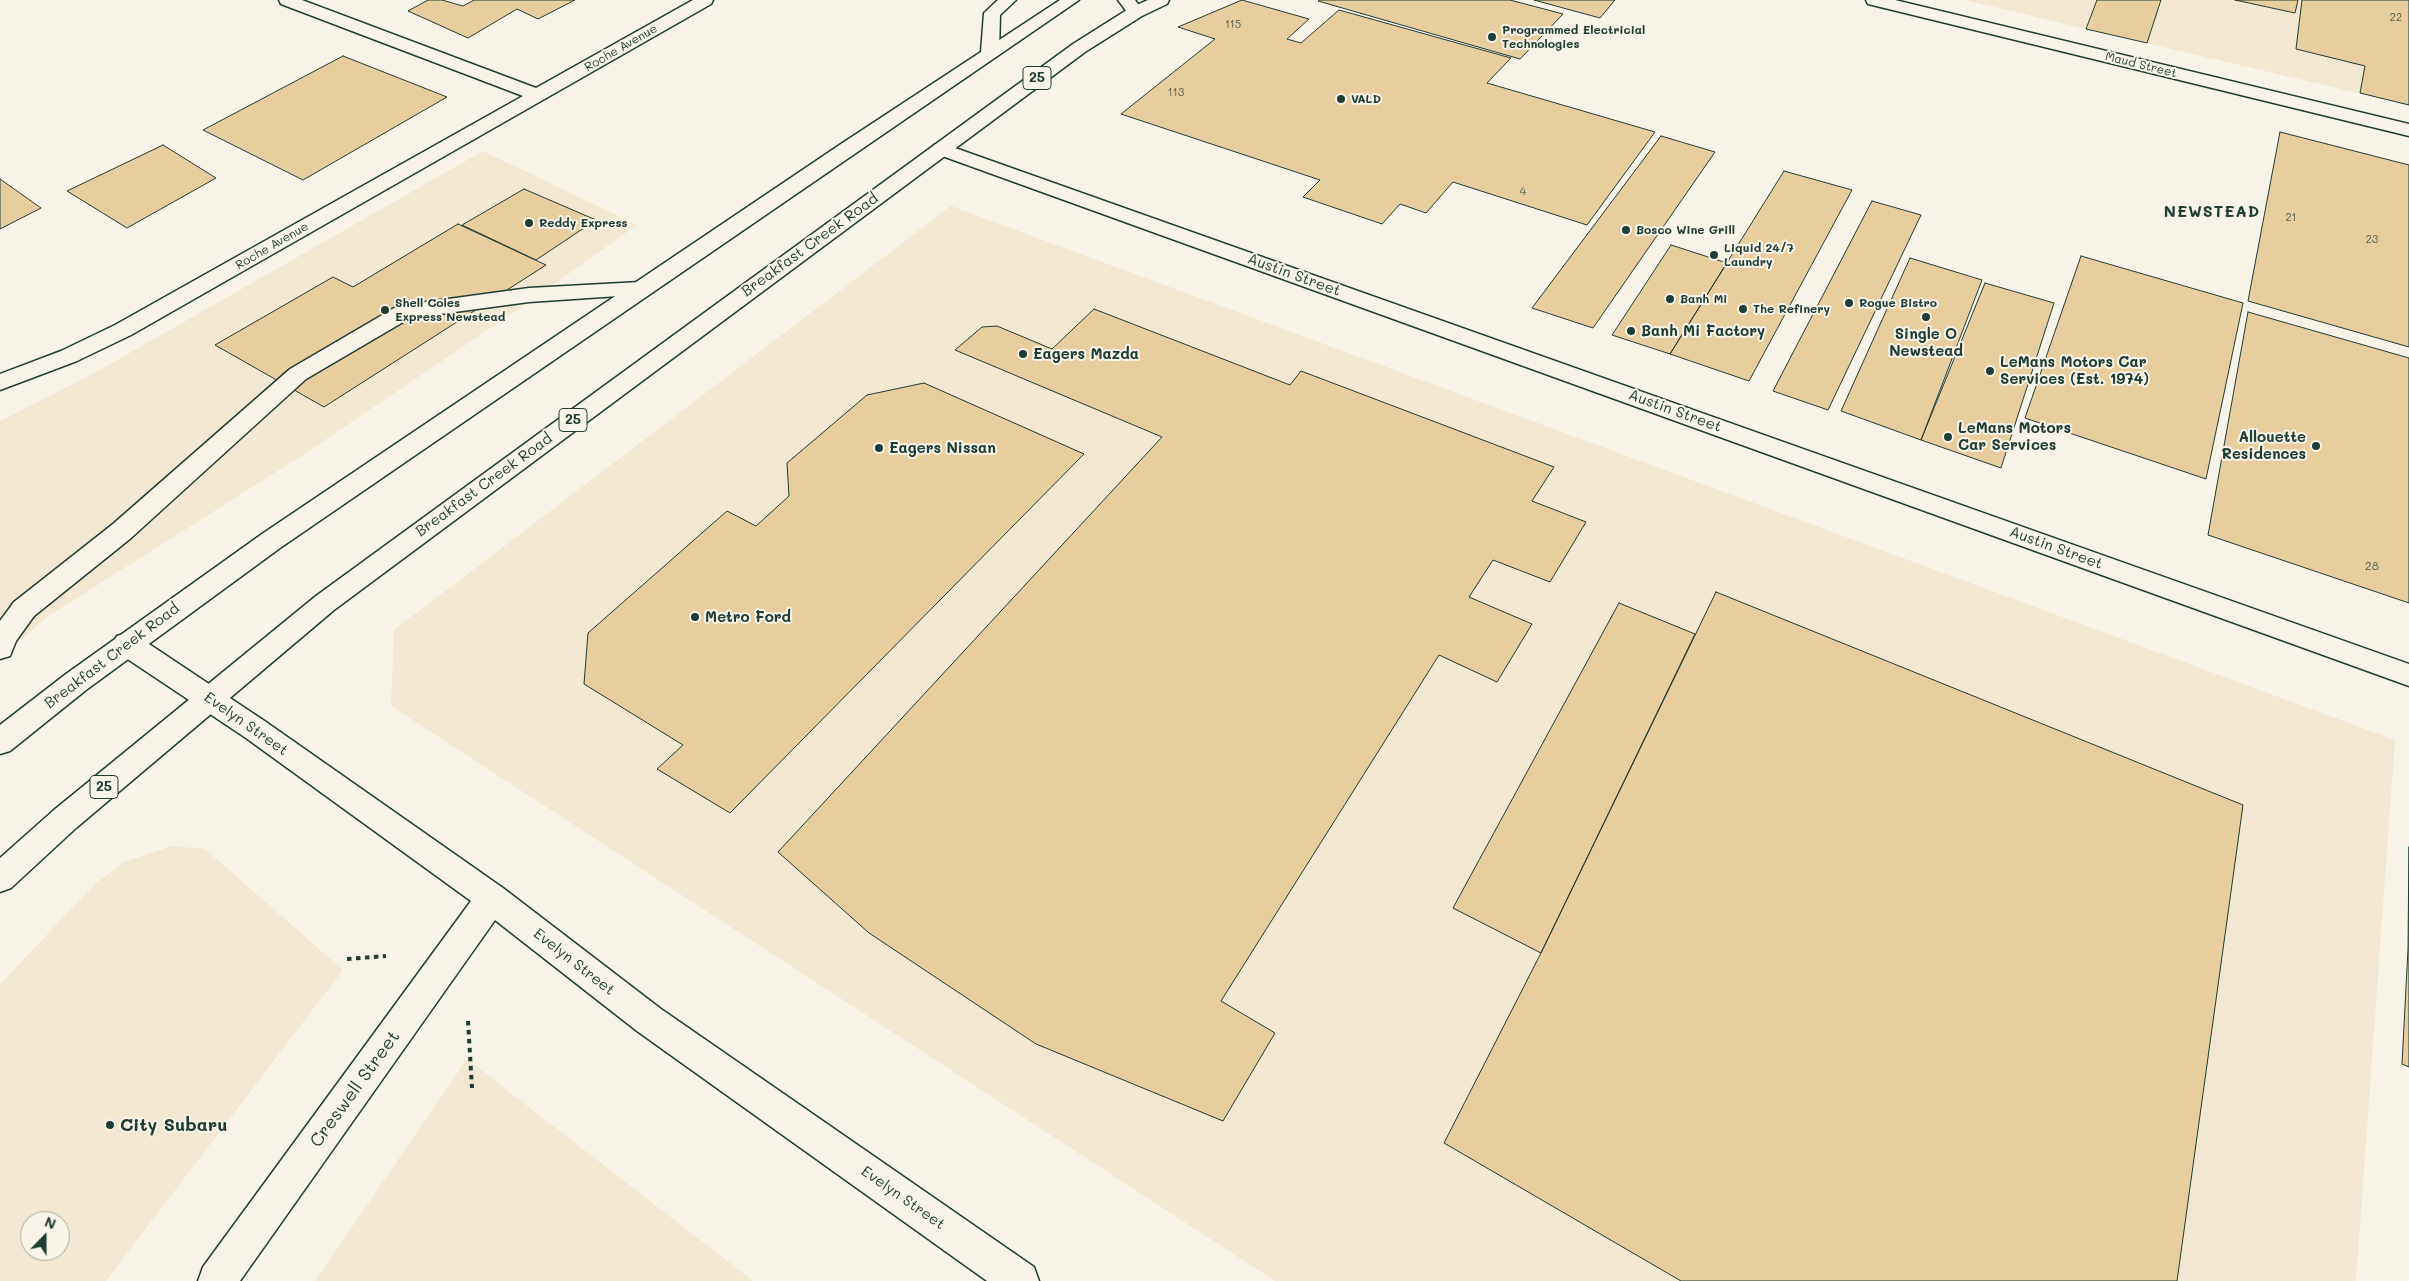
<!DOCTYPE html>
<style>
body{margin:0}
#map{position:relative;width:2409px;height:1281px;overflow:hidden;background:#f7f3e8;font-family:Mali,sans-serif}
canvas{display:block}
.north{position:absolute;left:20px;top:1211px;width:50px;height:50px;box-sizing:border-box;background:#f7f3e8;border:1px solid #a1aaa0;border-radius:50%;rotate:22deg;font-size:14px;font-weight:700;line-height:20px;text-align:center;color:#1f3d34}
.north::after{content:'';display:block;margin:auto;width:18px;height:22px;background:#1f3d34;clip-path:polygon(50% 0,100% 100%,50% 72%,0 100%)}
</style>
<div id="map">
<canvas width="2409" height="1281"></canvas>
<div class="north">N</div>
</div>
<script>
const c = document.querySelector('canvas').getContext('2d');
c.lineJoin = 'round';
function paint(path, color) {
  c.fillStyle = color;
  c.fill(path, 'evenodd');
}
function poly(rows) {
  const path = new Path2D();
  for (const r of rows) {
    path.moveTo(r[0], r[1]);
    for (let i = 2; i < r.length; i += 2) path.lineTo(r[i], r[i + 1]);
  }
  return path;
}
function stroke(path, color, width, dash) {
  c.strokeStyle = color;
  c.lineWidth = width;
  c.lineCap = dash ? 'butt' : 'round';
  c.setLineDash(dash || []);
  c.stroke(path);
}
function label(font, color, halo, rows, align = 'center') {
  c.font = font + ' Mali,sans-serif';
  c.lineWidth = 4;
  c.setLineDash([]);
  c.textBaseline = 'middle';
  c.strokeStyle = halo;
  c.fillStyle = color;
  for (const [text, x, y, turn = 0] of rows) {
    c.save();
    c.translate(x, y);
    c.rotate((+turn || 0) * Math.PI / 180);
    c.textAlign = isNaN(turn) ? turn : align;
    if (halo) c.strokeText(text, 0, 0);
    c.fillText(text, 0, 0);
    c.restore();
  }
}
const built = poly([
 [1965,0,2409,0,2409,105,2086,29],
 [483,151,637,225,526,304,303,455,47,617,0,658,0,421,91,375],
 [951,206,2395,740,2356,1281,1275,1281,391,706,394,630],
 [172,846,205,849,343,970,106,1281,0,1281,0,984,95,884,124,862],
 [30,1221,60,1221,60,1251,30,1251],
 [467,1059,753,1281,315,1281]
]);
const building = poly([
 [428,0,442,0,463,6,474,0,575,0,538,19,517,9,468,38,408,11,428,0],
 [1242,0,1309,19,1287,39,1301,43,1339,10,1511,58,1487,83,1655,132,1587,225,1453,182,1426,213,1400,204,1382,224,1303,197,1320,180,1121,114,1215,39,1178,27,1242,0],
 [1319,0,1510,0,1563,14,1520,59,1318,1,1319,0],
 [1534,0,1615,0,1600,18,1534,0],
 [2097,0,2161,0,2147,43,2086,29,2097,0],
 [2235,0,2298,0,2295,13,2235,0],
 [2302,0,2409,0,2409,105,2360,93,2365,66,2296,49,2302,0],
 [343,56,447,97,303,180,203,130,343,56],
 [2280,132,2409,165,2409,347,2248,301,2280,132],
 [1661,136,1715,152,1593,328,1532,308,1661,136],
 [163,145,216,178,127,228,67,191,163,145],
 [1784,171,1852,190,1749,381,1670,354,1784,171],
 [0,179,41,208,0,229,0,179],
 [524,189,596,220,536,260,462,225,524,189],
 [1872,201,1921,215,1828,410,1773,391,1872,201],
 [458,224,546,265,324,407,215,345,333,277,353,287,458,224],
 [1671,245,1727,263,1670,354,1612,335,1671,245],
 [2081,256,2243,303,2206,479,2025,418,2081,256],
 [1910,258,1982,280,1921,440,1841,411,1910,258],
 [1985,283,2054,303,2001,468,1921,440,1985,283],
 [1094,309,1290,385,1301,371,1554,467,1532,501,1586,522,1550,582,1493,560,1469,597,1532,624,1497,682,1439,655,1221,1001,1275,1033,1223,1121,1036,1044,869,933,778,852,1162,437,955,350,982,327,997,326,1052,349,1094,309],
 [2248,312,2409,358,2409,603,2208,535,2248,312],
 [924,383,1084,454,730,813,657,769,683,745,584,684,588,633,727,511,756,526,789,496,787,463,867,395,924,383],
 [1716,592,2243,805,2177,1281,1681,1281,1444,1143,1541,953,1716,592],
 [1619,603,1695,634,1541,953,1453,908,1619,603],
 [2409,847,2409,1067,2402,1064,2408,949,2409,847]
]);
const path = poly([
 [347,959,386,956],
 [468,1021,472,1088]
]);
const lane = poly([
 [640,282,648,284,651,289,648,294,529,302,410,318,306,379,131,538,34,616,16,641,10,656,0,659,0,621,14,602,113,524,290,369,396,307,404,305,529,288,640,282]
]);
const street = poly([
 [279,0,302,0,536,88,693,0,713,0,711,4,131,335,77,361,0,390,0,374,61,351,115,325,523,96,281,4,279,0],
 [1866,0,1895,0,2409,124,2409,136,1868,4,1866,0],
 [941,143,2409,664,2409,686,934,153,931,149,934,145,941,143],
 [127,633,137,636,266,722,503,888,661,1009,1034,1267,1039,1281,987,1281,637,1031,495,920,240,1281,198,1281,203,1267,471,901,246,738,117,652,113,644,117,636,127,633]
]);
const secondary = poly([
 [998,0,1016,0,1000,15,999,52,996,56,990,57,984,56,981,52,984,13,998,0],
 [1118,0,1135,0,1144,12,1142,16,1130,16,1118,0]
]);
const primary = poly([
 [1060,0,1079,0,280,548,86,690,10,751,0,754,0,725,66,674,262,534,841,144,1060,0],
 [1148,0,1169,0,1167,4,1142,16,1085,52,334,610,76,828,11,888,0,892,0,858,54,810,316,596,1073,44,1130,8,1148,0]
]);
const markers = [
 [1492,37,5,"#1f3d34"],
 [1341,99,5,"#1f3d34"],
 [529,223,5,"#1f3d34"],
 [1626,230,5,"#1f3d34"],
 [1714,255,5,"#1f3d34"],
 [1670,299,5,"#1f3d34"],
 [1849,303,5,"#1f3d34"],
 [1743,309,5,"#1f3d34"],
 [385,310,5,"#1f3d34"],
 [1926,317,5,"#1f3d34"],
 [1631,331,5,"#1f3d34"],
 [1023,354,5,"#1f3d34"],
 [1990,371,5,"#1f3d34"],
 [1948,437,5,"#1f3d34"],
 [2316,446,5,"#1f3d34"],
 [879,448,5,"#1f3d34"],
 [695,617,5,"#1f3d34"],
 [110,1125,5,"#1f3d34"]
];
const farNumbernames = [
 ["22",2396,18],
 ["115",1233,25],
 ["113",1176,93],
 ["4",1523,192],
 ["21",2291,218],
 ["23",2372,240]
];
const farPoinames = [
 ["Programmed Electricial",1502,30],
 ["Technologies",1502,44],
 ["VALD",1351,99],
 ["Reddy Express",539,223],
 ["Bosco Wine Grill",1636,230],
 ["Liquid 24/7",1724,248],
 ["Laundry",1724,262],
 ["Banh Mi",1680,299],
 ["Shell Coles",395,303],
 ["Express Newstead",395,317],
 ["Rogue Bistro",1859,303],
 ["The Refinery",1753,309]
];
const farStreetnames = [
 ["Roche Avenue",621,48,-30],
 ["Maud Street",2141,65,14],
 ["Roche Avenue",272,246,-30]
];
const numberNames = [
 ["28",2372,566]
];
const shields = [
 [1037,78,28],
 [573,420,28],
 [104,787,28]
];
const shieldNames = [
 ["25",1037,78],
 ["25",573,420],
 ["25",104,787]
];
const streetNames = [
 ["Breakfast Creek Road",810,245,-36],
 ["Austin Street",1294,275,20],
 ["Austin Street",1675,411,20],
 ["Breakfast Creek Road",484,485,-36],
 ["Austin Street",2056,548,20],
 ["Breakfast Creek Road",112,656,-37],
 ["Evelyn Street",246,724,35],
 ["Evelyn Street",574,962,38],
 ["Evelyn Street",903,1198,35]
];
const poiNames = [
 ["Banh Mi Factory",1641,331],
 ["Single O",1926,334,"center"],
 ["Newstead",1926,351,"center"],
 ["Eagers Mazda",1033,354],
 ["LeMans Motors Car",2000,362],
 ["Services (Est. 1974)",2000,379],
 ["LeMans Motors",1958,428],
 ["Car Services",1958,445],
 ["Allouette",2306,437,"right"],
 ["Residences",2306,454,"right"],
 ["Eagers Nissan",889,448],
 ["Metro Ford",705,617]
];
const farDistrictnames = [
 ["NEWSTEAD",2212,212]
];
const nearStreetnames = [
 ["Creswell Street",355,1089,-54]
];
const nearPoinames = [
 ["City Subaru",120,1125]
];
paint(built, '#f2e8d2');
paint(building, '#e8ce9e');
stroke(building, '#1f3d34', 1);
stroke(lane, '#1f3d34', 3);
stroke(street, '#1f3d34', 3);
stroke(secondary, '#1f3d34', 3);
stroke(primary, '#1f3d34', 3);
stroke(path, '#1f3d34', 4, [4.5, 4.5]);
paint(lane, '#f7f3e8');
paint(street, '#f7f3e8');
paint(secondary, '#f7f3e8');
paint(primary, '#f7f3e8');
for (const [x, y, r, color] of markers) {
  const dot = new Path2D();
  dot.arc(x, y, r, 0, 2 * Math.PI);
  c.fillStyle = color;
  c.fill(dot);
  stroke(dot, '#f7f3e8', 2);
}
label('11px', '#51614e', null, farNumbernames);
label('bold 12px', '#1f3d34', '#f7f3e8', farPoinames, 'left');
label('12px', '#1f3d34', '#f7f3e8', farStreetnames);
label('12px', '#51614e', null, numberNames);
for (const [x, y, w] of shields) {
  const box = new Path2D();
  box.roundRect(x - w / 2, y - 11.5, w, 23, 4);
  c.fillStyle = '#f7f3e8';
  c.fill(box);
  stroke(box, '#1f3d34', 1);
}
label('bold 14px', '#1f3d34', null, shieldNames);
label('15px', '#1f3d34', '#f7f3e8', streetNames);
label('bold 15px', '#1f3d34', '#f7f3e8', poiNames, 'left');
c.letterSpacing = '1px';
label('bold 16px', '#1f3d34', '#f7f3e8', farDistrictnames);
c.letterSpacing = '0px';
label('18px', '#1f3d34', '#f7f3e8', nearStreetnames);
label('bold 18px', '#1f3d34', '#f7f3e8', nearPoinames, 'left');
</script>
